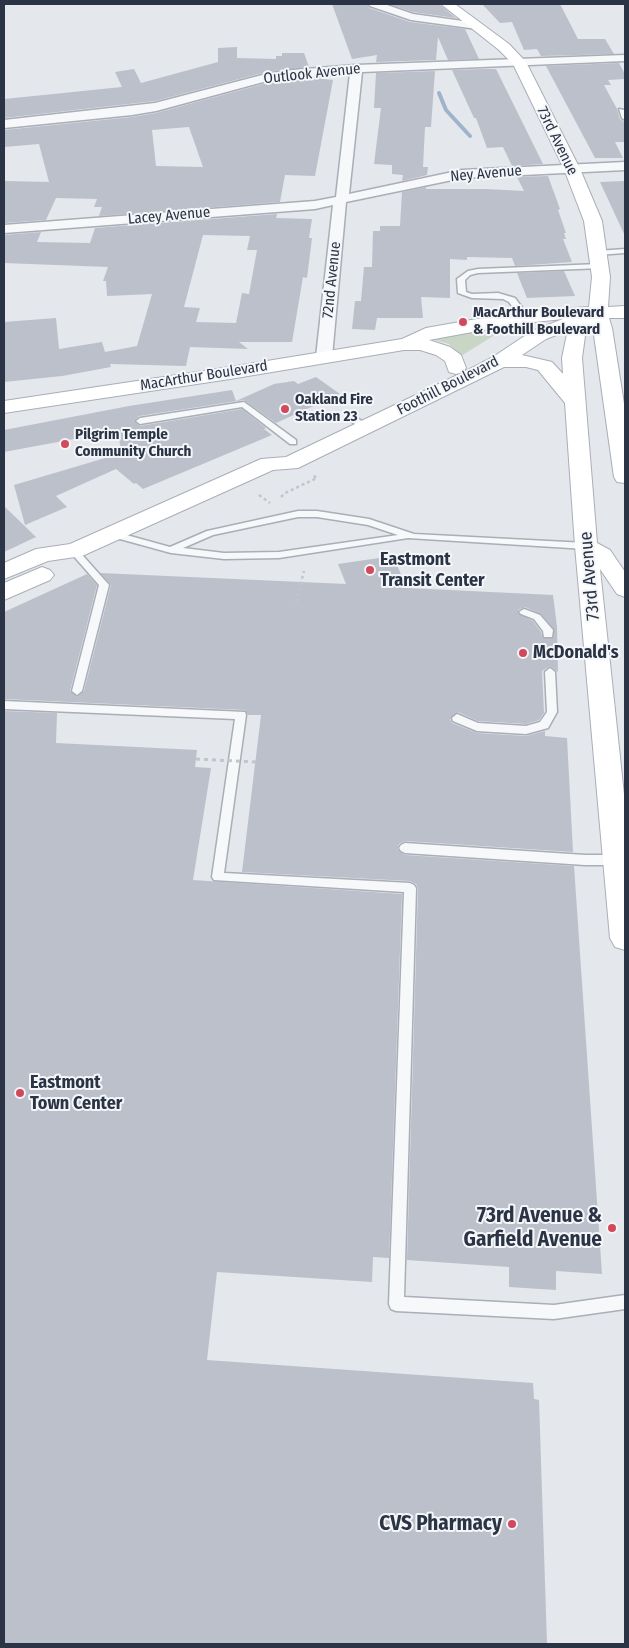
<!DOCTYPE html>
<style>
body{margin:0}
#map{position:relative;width:629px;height:1648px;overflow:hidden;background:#e4e7ec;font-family:"Fira Sans Condensed",sans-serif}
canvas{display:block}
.frame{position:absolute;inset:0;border:5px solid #2b3445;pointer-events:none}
</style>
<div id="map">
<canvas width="629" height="1648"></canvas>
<div class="frame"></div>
</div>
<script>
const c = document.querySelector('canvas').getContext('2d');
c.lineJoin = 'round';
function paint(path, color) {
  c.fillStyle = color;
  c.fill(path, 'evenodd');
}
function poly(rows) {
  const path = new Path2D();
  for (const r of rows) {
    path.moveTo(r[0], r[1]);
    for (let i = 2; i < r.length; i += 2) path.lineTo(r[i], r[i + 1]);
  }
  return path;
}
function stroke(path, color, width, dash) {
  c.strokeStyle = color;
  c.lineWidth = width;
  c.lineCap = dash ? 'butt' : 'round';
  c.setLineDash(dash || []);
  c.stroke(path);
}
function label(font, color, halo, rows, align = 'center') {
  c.font = font + ' "Fira Sans Condensed",sans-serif';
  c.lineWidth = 4;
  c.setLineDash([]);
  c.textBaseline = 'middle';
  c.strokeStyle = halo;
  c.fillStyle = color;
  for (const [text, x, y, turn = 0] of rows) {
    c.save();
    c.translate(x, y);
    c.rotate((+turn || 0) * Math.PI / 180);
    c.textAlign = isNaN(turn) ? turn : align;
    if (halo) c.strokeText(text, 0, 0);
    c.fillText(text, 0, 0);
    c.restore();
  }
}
const green = poly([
 [509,326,461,356,449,344,431,339]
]);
const stream = poly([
 [439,93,446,110,470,136]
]);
const building = poly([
 [332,4,367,4,369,8,410,22,465,29,479,59,448,60,438,37,436,60,376,62,377,55,352,59],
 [389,4,439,4,456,18,413,12],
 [482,4,560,4,578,39,605,39,614,54,541,56,537,49,524,50,512,22,500,23],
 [237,47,237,58,276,59,276,56,282,56,282,53,304,53,309,67,266,72,155,101,4,118,4,99,122,87,115,72,134,69,141,83,218,62,218,48],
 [619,63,625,74,625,79,608,80,611,85,604,85,617,109,620,119,625,123,625,142,615,142,623,158,595,158,546,66],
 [483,69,496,69,543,164,512,166,503,147,487,148,476,118,474,118,452,70],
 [435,71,431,127,425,127,423,167,428,167,427,175,402,181,403,175,392,174,392,165,374,164,381,108,374,108,376,73],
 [313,78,333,80,315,176,285,175,280,202,99,216,102,207,94,207,97,199,56,198,46,220,4,223,4,181,49,182,39,144,4,147,4,130,132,117,156,113,267,83],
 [189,127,203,167,156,166,152,130],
 [548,176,560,209,558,210,566,233,564,233,566,239,563,239,572,262,515,266,512,258,467,257,467,260,450,259,450,298,421,297,423,318,377,318,375,330,352,329,355,301,361,301,364,267,372,267,373,231,380,231,380,226,400,226,402,192,426,187,426,189,486,189,524,191,517,177],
 [625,181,625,236,600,182],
 [277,214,276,218,312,219,309,238,312,238,307,278,303,277,292,342,239,342,248,349,190,347,186,366,110,364,111,367,62,376,4,382,4,322,56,318,59,349,102,342,105,352,137,346,152,294,107,296,106,281,103,281,108,267,4,263,4,235,41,232,37,242,90,243,95,228],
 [203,235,250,236,247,250,257,250,249,294,242,293,236,323,196,322,200,308,184,307],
 [564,271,575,296,527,298,517,273],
 [316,377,340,394,276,423,244,400,139,416,134,421,140,426,242,409,266,428,264,429,272,435,143,489,136,483,134,484,116,469,56,496,67,507,25,525,14,485,122,453,117,431,4,452,4,430,129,406,232,390,236,401,274,384,294,381,298,384],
 [4,506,36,537,4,552],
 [393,556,407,588,553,595,557,627,558,672,550,666,542,671,544,713,539,720,526,724,478,721,458,712,450,719,452,723,477,733,526,736,545,731,545,736,567,738,573,852,405,841,399,844,397,849,405,855,574,866,602,1274,556,1271,556,1290,509,1287,509,1267,407,1260,418,888,416,884,410,881,242,872,261,715,248,715,245,710,4,699,4,612,87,574,97,585,70,691,77,697,84,691,111,585,100,573,346,584,338,564],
 [525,607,541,614,554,629,553,638,543,638,541,632,533,621,518,613,518,610],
 [4,711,57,713,56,743,197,750,195,767,211,768,193,880,402,894,389,1258,373,1257,372,1282,217,1272,207,1360,533,1383,534,1399,539,1400,547,1644,4,1644]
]);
const path = poly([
 [259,495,270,503],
 [281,497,285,493,317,478,312,475],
 [296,602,304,571]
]);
const service = poly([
 [619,109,624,110,625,120,622,118,619,109],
 [625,249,625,253,597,255,593,253,597,251,625,249],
 [599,264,603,266,602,268,478,273,470,275,465,280,466,292,472,294,498,293,515,298,529,317,525,319,522,319,509,302,503,299,472,298,458,293,457,279,468,271,478,269,599,264],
 [244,402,296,440,296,444,290,444,242,407,140,424,136,421,140,418,244,402],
 [350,413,369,426,369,430,363,430,347,418,347,414,350,413],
 [298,511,317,511,369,519,414,534,586,543,591,546,586,549,408,538,279,558,224,559,171,553,109,536,107,534,112,531,170,547,207,531,298,511],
 [298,517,317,517,368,525,398,535,279,552,224,553,183,548,213,535,298,517],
 [74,548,77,549,109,585,82,691,77,695,72,691,99,585,71,553,71,549,74,548],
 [524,609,540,615,553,630,552,637,544,637,543,631,534,619,521,614,519,612,524,609],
 [550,668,555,672,557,712,548,728,526,734,477,731,453,721,452,718,457,714,478,723,526,726,540,722,547,712,545,672,550,668],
 [4,701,245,712,246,715,224,873,410,883,414,885,416,888,404,1297,554,1305,625,1295,625,1309,554,1319,396,1311,391,1309,389,1304,404,892,214,880,212,877,235,719,4,709,4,701],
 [405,843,585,855,617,855,621,857,623,860,621,863,617,865,585,865,405,853,401,851,399,848,401,845,405,843]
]);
const minor = poly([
 [369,4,384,4,413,14,477,23,483,26,477,29,411,20,370,6,369,4],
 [625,55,625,61,362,72,349,194,462,170,625,162,625,170,462,178,346,202,332,357,330,360,324,362,318,360,316,357,333,205,315,209,4,233,4,225,315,201,336,197,350,73,267,81,156,111,132,115,4,128,4,120,155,103,266,74,293,70,356,65,625,55]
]);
const secondary = poly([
 [441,4,455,4,509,44,526,62,580,169,602,221,610,277,608,307,625,306,625,318,609,318,612,328,625,410,625,483,617,482,614,477,593,328,585,336,582,358,597,543,610,550,625,572,625,597,617,594,600,569,625,804,625,950,615,947,610,938,575,546,565,403,538,370,526,367,504,367,298,468,273,470,82,556,48,561,4,579,4,563,36,549,70,544,261,459,286,457,468,370,493,357,532,331,563,319,516,324,429,340,450,347,461,355,466,368,463,372,456,374,449,372,445,361,436,355,420,350,404,350,230,379,4,413,4,401,230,367,402,339,426,328,516,312,589,307,592,277,584,221,564,169,513,64,499,50,441,4],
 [569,330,567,334,562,358,563,374,552,362,522,355,546,339,569,330],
 [42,567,50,570,54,575,50,580,4,600,4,583,42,567]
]);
const pathBridge = poly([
 [196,759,256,762]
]);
const markers = [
 [463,322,5,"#d1495b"],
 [285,409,5,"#d1495b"],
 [65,444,5,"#d1495b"],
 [370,570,5,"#d1495b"],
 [523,653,5,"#d1495b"],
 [20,1093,5,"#d1495b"],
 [612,1228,5,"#d1495b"],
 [512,1524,5,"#d1495b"]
];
const farStreetnames = [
 ["Outlook Avenue",312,74,-6],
 ["73rd Avenue",557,141,64],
 ["Ney Avenue",486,174,-5],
 ["Lacey Avenue",169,216,-5],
 ["72nd Avenue",332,280,-84],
 ["MacArthur Boulevard",204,376,-9],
 ["Foothill Boulevard",448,386,-27]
];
const farPoinames = [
 ["MacArthur Boulevard",473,313],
 ["& Foothill Boulevard",473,330],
 ["Oakland Fire",295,400],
 ["Station 23",295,417],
 ["Pilgrim Temple",75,435],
 ["Community Church",75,452]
];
const poiNames = [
 ["Eastmont",380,560],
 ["Transit Center",380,581],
 ["McDonald's",533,653],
 ["Eastmont",30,1083],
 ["Town Center",30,1104]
];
const streetNames = [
 ["73rd Avenue",590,576,-95]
];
const nearPoinames = [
 ["73rd Avenue &",602,1216],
 ["Garfield Avenue",602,1240],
 ["CVS Pharmacy",502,1524]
];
paint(green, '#c9d6c5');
stroke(stream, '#9fb4cc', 4);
paint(building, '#bbc0ca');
stroke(service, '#a9aeb7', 3);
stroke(minor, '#a9aeb7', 3);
stroke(secondary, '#a9aeb7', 2);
stroke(path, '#c2c5cb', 2.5, [3, 3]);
paint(service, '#f7f8fa');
paint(minor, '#f7f8fa');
paint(secondary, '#fff');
stroke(pathBridge, '#c2c5cb', 3, [4, 4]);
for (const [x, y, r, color] of markers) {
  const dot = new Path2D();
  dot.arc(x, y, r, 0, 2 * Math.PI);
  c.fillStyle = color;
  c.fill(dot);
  stroke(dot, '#f4f6f9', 2);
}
label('15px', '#2b3445', '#f4f6f9', farStreetnames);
label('bold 15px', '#2b3445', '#f4f6f9', farPoinames, 'left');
label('bold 18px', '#2b3445', '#f4f6f9', poiNames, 'left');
label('18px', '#2b3445', '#f4f6f9', streetNames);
label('bold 21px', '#2b3445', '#f4f6f9', nearPoinames, 'right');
</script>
